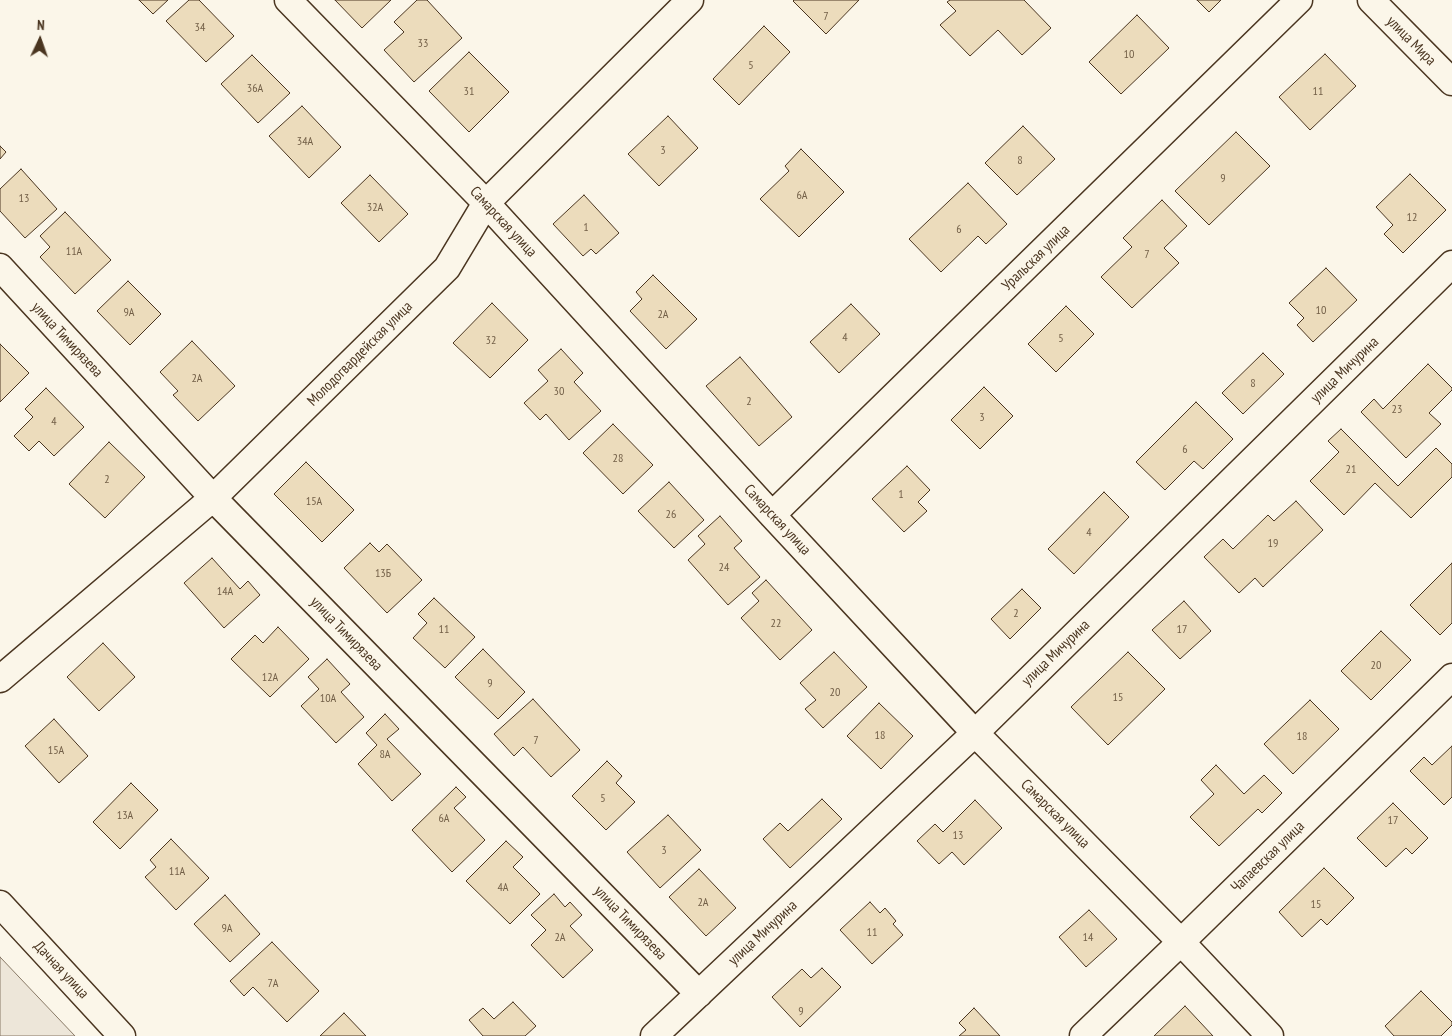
<!DOCTYPE html>
<meta charset="utf-8">
<style>
body{margin:0}
#map{position:relative;width:1452px;height:1036px;overflow:hidden;background:#fbf6e9;font-family:"PT Sans Narrow",sans-serif}
canvas{display:block}
.north{position:absolute;left:15px;top:15px;width:50px;height:50px;-webkit-text-stroke:4px #fbf6e9;paint-order:stroke;rotate:3deg;font-size:14px;font-weight:700;line-height:20px;text-align:center;color:#4a3520}
.north::after{content:'';display:block;margin:auto;width:18px;height:22px;background:#4a3520;clip-path:polygon(50% 0,100% 100%,50% 72%,0 100%)}
</style>
<div id="map">
<canvas width="1452" height="1036"></canvas>
<div class="north">N</div>
</div>
<script>
const c = document.querySelector('canvas').getContext('2d');
c.lineJoin = 'round';
function paint(path, color) {
  c.fillStyle = color;
  c.fill(path, 'evenodd');
}
function poly(rows) {
  const path = new Path2D();
  for (const r of rows) {
    path.moveTo(r[0], r[1]);
    for (let i = 2; i < r.length; i += 2) path.lineTo(r[i], r[i + 1]);
  }
  return path;
}
function stroke(path, color, width, dash) {
  c.strokeStyle = color;
  c.lineWidth = width;
  c.lineCap = dash ? 'butt' : 'round';
  c.setLineDash(dash || []);
  c.stroke(path);
}
function label(font, color, halo, rows, align = 'center') {
  c.font = font + ' "PT Sans Narrow",sans-serif';
  c.lineWidth = 4;
  c.setLineDash([]);
  c.textBaseline = 'middle';
  c.strokeStyle = halo;
  c.fillStyle = color;
  for (const [text, x, y, turn = 0] of rows) {
    c.save();
    c.translate(x, y);
    c.rotate((+turn || 0) * Math.PI / 180);
    c.textAlign = isNaN(turn) ? turn : align;
    if (halo) c.strokeText(text, 0, 0);
    c.fillText(text, 0, 0);
    c.restore();
  }
}
const green = poly([
 [0,957,75,1036,0,1036,0,957]
]);
const building = poly([
 [139,0,168,0,153,14,139,0],
 [189,0,199,0,234,36,206,62,166,21,189,0],
 [335,0,391,0,362,28,335,0],
 [417,0,427,0,462,38,414,82,384,50,404,32,394,22,417,0],
 [794,0,859,0,826,34,793,1,794,0],
 [950,0,1024,0,1051,28,1022,55,998,30,970,56,940,25,956,11,947,2,950,0],
 [1197,0,1221,0,1209,12,1197,0],
 [1137,15,1169,48,1121,94,1089,62,1137,15],
 [764,26,790,52,739,105,713,79,764,26],
 [469,52,509,92,469,132,429,91,469,52],
 [1325,54,1356,86,1310,130,1279,97,1325,54],
 [252,55,290,93,258,123,221,84,252,55],
 [302,106,341,147,309,178,269,136,302,106],
 [668,116,698,148,659,186,628,154,668,116],
 [1023,126,1055,159,1017,195,985,163,1023,126],
 [1236,132,1270,166,1209,225,1175,191,1236,132],
 [0,146,6,152,0,159,0,146],
 [801,149,844,192,799,237,760,199,789,171,785,166,801,149],
 [21,169,57,209,25,238,0,211,0,189,21,169],
 [1410,174,1446,210,1403,253,1384,234,1393,225,1376,207,1410,174],
 [370,175,408,214,379,242,341,203,370,175],
 [968,183,1007,224,986,244,978,236,941,272,909,239,968,183],
 [584,195,619,233,596,254,591,249,583,256,553,224,584,195],
 [1162,200,1187,226,1164,248,1179,263,1132,308,1101,277,1132,247,1123,238,1162,200],
 [65,212,111,260,75,294,40,257,50,247,40,236,65,212],
 [1326,268,1357,300,1313,342,1297,325,1304,318,1289,303,1326,268],
 [653,275,697,319,666,349,630,311,642,299,636,292,653,275],
 [128,281,161,314,130,345,97,311,128,281],
 [492,303,528,340,490,378,453,343,492,303],
 [851,304,880,334,839,373,810,342,851,304],
 [1066,306,1094,334,1056,372,1028,344,1066,306],
 [192,341,235,386,198,421,173,395,178,391,160,372,192,341],
 [0,344,29,373,0,402,0,344],
 [561,349,583,373,574,382,601,411,569,440,546,414,540,420,524,403,548,381,538,370,561,349],
 [1263,353,1284,374,1243,414,1222,393,1263,353],
 [740,357,792,417,759,446,706,386,740,357],
 [1428,364,1452,388,1452,390,1429,413,1441,424,1406,458,1361,412,1374,399,1383,409,1428,364],
 [984,387,1013,416,980,449,951,420,984,387],
 [46,388,84,427,54,456,39,441,29,451,14,436,33,417,25,409,46,388],
 [1196,402,1233,439,1203,469,1194,461,1165,490,1136,462,1196,402],
 [613,424,653,465,623,494,583,453,613,424],
 [1341,429,1398,486,1436,448,1452,464,1452,477,1411,518,1375,483,1344,515,1310,481,1339,452,1328,441,1341,429],
 [109,442,145,477,105,518,69,484,109,442],
 [306,462,354,510,322,542,274,494,306,462],
 [907,466,930,490,918,502,927,511,904,532,872,499,907,466],
 [669,482,704,520,674,548,638,511,669,482],
 [1104,492,1129,517,1074,574,1048,549,1104,492],
 [1296,501,1323,530,1263,587,1255,578,1239,593,1204,557,1223,539,1233,549,1268,515,1274,521,1296,501],
 [720,516,742,541,734,548,760,577,728,605,688,560,705,544,698,536,720,516],
 [370,543,379,552,387,544,422,580,387,613,344,568,370,543],
 [212,558,240,589,248,581,260,595,224,628,184,583,212,558],
 [1452,563,1452,623,1440,635,1410,605,1452,563],
 [766,580,812,630,780,660,741,618,759,601,752,593,766,580],
 [1022,589,1041,608,1010,639,991,619,1022,589],
 [434,598,475,637,445,668,413,638,427,623,418,614,434,598],
 [1184,601,1211,631,1180,659,1152,630,1184,601],
 [278,627,309,659,270,697,231,659,255,635,263,643,278,627],
 [1381,631,1411,660,1371,700,1341,671,1381,631],
 [103,643,135,677,99,711,67,677,103,643],
 [483,649,525,692,498,719,455,677,483,649],
 [834,652,867,687,823,728,805,709,816,700,800,683,834,652],
 [1128,652,1165,689,1108,745,1071,707,1128,652],
 [327,659,350,684,341,692,364,717,336,743,301,706,319,689,308,677,327,659],
 [533,699,580,750,551,777,523,747,514,756,494,734,533,699],
 [1310,700,1339,729,1293,774,1264,744,1310,700],
 [879,703,913,736,881,769,847,736,879,703],
 [385,714,399,729,387,739,421,774,392,801,358,764,377,745,366,733,385,714],
 [54,719,88,756,59,783,25,746,54,719],
 [1452,746,1452,797,1444,805,1410,771,1424,757,1432,765,1452,746],
 [607,761,622,776,616,783,635,802,606,830,572,796,607,761],
 [1216,765,1244,794,1264,775,1282,793,1262,813,1258,809,1219,846,1190,817,1214,794,1201,780,1216,765],
 [131,783,158,810,120,849,93,822,131,783],
 [456,787,466,797,454,808,485,840,452,872,412,830,456,787],
 [822,799,842,819,790,868,763,839,780,823,788,831,822,799],
 [975,800,1002,828,964,865,952,852,939,864,917,841,935,824,943,832,975,800],
 [1393,803,1428,838,1412,854,1406,848,1386,867,1357,838,1393,803],
 [668,815,701,850,660,888,627,852,668,815],
 [171,839,209,878,176,910,145,877,156,867,150,860,171,839],
 [506,841,523,857,513,867,540,894,510,924,466,881,506,841],
 [1324,868,1354,898,1327,925,1321,919,1302,937,1279,912,1324,868],
 [699,869,736,908,706,936,669,897,699,869],
 [554,894,565,907,570,902,582,915,570,926,593,950,563,978,531,945,546,930,531,915,554,894],
 [225,895,260,934,230,962,194,924,225,895],
 [870,902,880,913,885,908,896,921,893,924,903,935,872,964,840,930,870,902],
 [1089,910,1117,939,1086,967,1059,937,1089,910],
 [272,942,319,991,287,1022,253,987,244,996,230,981,272,942],
 [822,968,841,987,800,1027,772,997,802,969,811,978,822,968],
 [1421,991,1452,1022,1452,1025,1441,1036,1394,1036,1385,1026,1421,991],
 [513,1002,536,1026,525,1036,483,1036,469,1020,483,1008,494,1019,513,1002],
 [1185,1006,1213,1036,1154,1036,1185,1006],
 [974,1008,1000,1036,959,1036,966,1030,959,1023,974,1008],
 [344,1013,366,1036,320,1036,344,1013]
]);
const street = poly([
 [288,0,486,203,772,515,975,733,1181,942,1270,1036],
 [1371,0,1452,82],
 [0,267,213,498,699,994],
 [772,515,1299,0],
 [0,679,213,498,447,268,486,203,690,0],
 [0,904,122,1036],
 [654,1036,975,733,1452,264],
 [1083,1036,1181,942,1452,677]
]);
const numberNames = [
 ["7",826,17],
 ["34",200,28],
 ["33",423,44],
 ["10",1129,55],
 ["5",751,66],
 ["36А",255,89],
 ["31",469,92],
 ["11",1318,92],
 ["34А",305,142],
 ["3",663,151],
 ["8",1020,161],
 ["9",1223,179],
 ["6А",802,196],
 ["13",24,199],
 ["32А",375,208],
 ["12",1412,218],
 ["1",586,228],
 ["6",959,230],
 ["11А",74,252],
 ["7",1147,255],
 ["10",1321,311],
 ["9А",129,313],
 ["2А",663,315],
 ["4",845,338],
 ["5",1061,339],
 ["32",491,341],
 ["2А",197,379],
 ["8",1253,384],
 ["30",559,392],
 ["2",749,402],
 ["23",1397,410],
 ["3",982,418],
 ["4",54,422],
 ["6",1185,450],
 ["28",618,459],
 ["21",1351,470],
 ["2",107,480],
 ["1",901,495],
 ["15А",314,502],
 ["26",671,515],
 ["4",1089,533],
 ["19",1273,544],
 ["24",724,568],
 ["13Б",383,574],
 ["14А",225,592],
 ["2",1016,614],
 ["22",776,624],
 ["11",444,630],
 ["17",1182,630],
 ["20",1376,666],
 ["12А",270,678],
 ["9",490,684],
 ["20",835,693],
 ["15",1118,698],
 ["10А",328,699],
 ["18",880,736],
 ["18",1302,737],
 ["7",536,741],
 ["15А",56,751],
 ["8А",385,755],
 ["5",603,799],
 ["13А",125,816],
 ["6А",444,819],
 ["17",1393,821],
 ["13",958,836],
 ["3",664,851],
 ["11А",177,872],
 ["4А",503,888],
 ["2А",703,903],
 ["15",1316,905],
 ["9А",227,929],
 ["11",872,933],
 ["2А",560,938],
 ["14",1088,938],
 ["7А",273,984],
 ["9",801,1012]
];
const streetNames = [
 ["улица Мира",1411,41,45],
 ["Самарская улица",503,222,47],
 ["Уральская улица",1036,258,-44],
 ["улица Тимирязева",67,340,47],
 ["Молодогвардейская улица",360,354,-45],
 ["улица Мичурина",1345,370,-44],
 ["Самарская улица",777,520,47],
 ["улица Тимирязева",346,634,46],
 ["улица Мичурина",1056,653,-44],
 ["Самарская улица",1055,814,45],
 ["Чапаевская улица",1268,857,-44],
 ["улица Тимирязева",630,923,46],
 ["улица Мичурина",763,933,-43],
 ["Дачная улица",61,970,47]
];
paint(green, '#ede6d9');
stroke(green, '#887966', 1);
paint(building, '#ecdcbc');
stroke(building, '#4a3520', 1);
stroke(street, '#4a3520', 29);
stroke(street, '#fbf6e9', 26);
label('12px', '#725f47', null, numberNames);
label('15px', '#4a3520', '#fbf6e9', streetNames);
</script>
